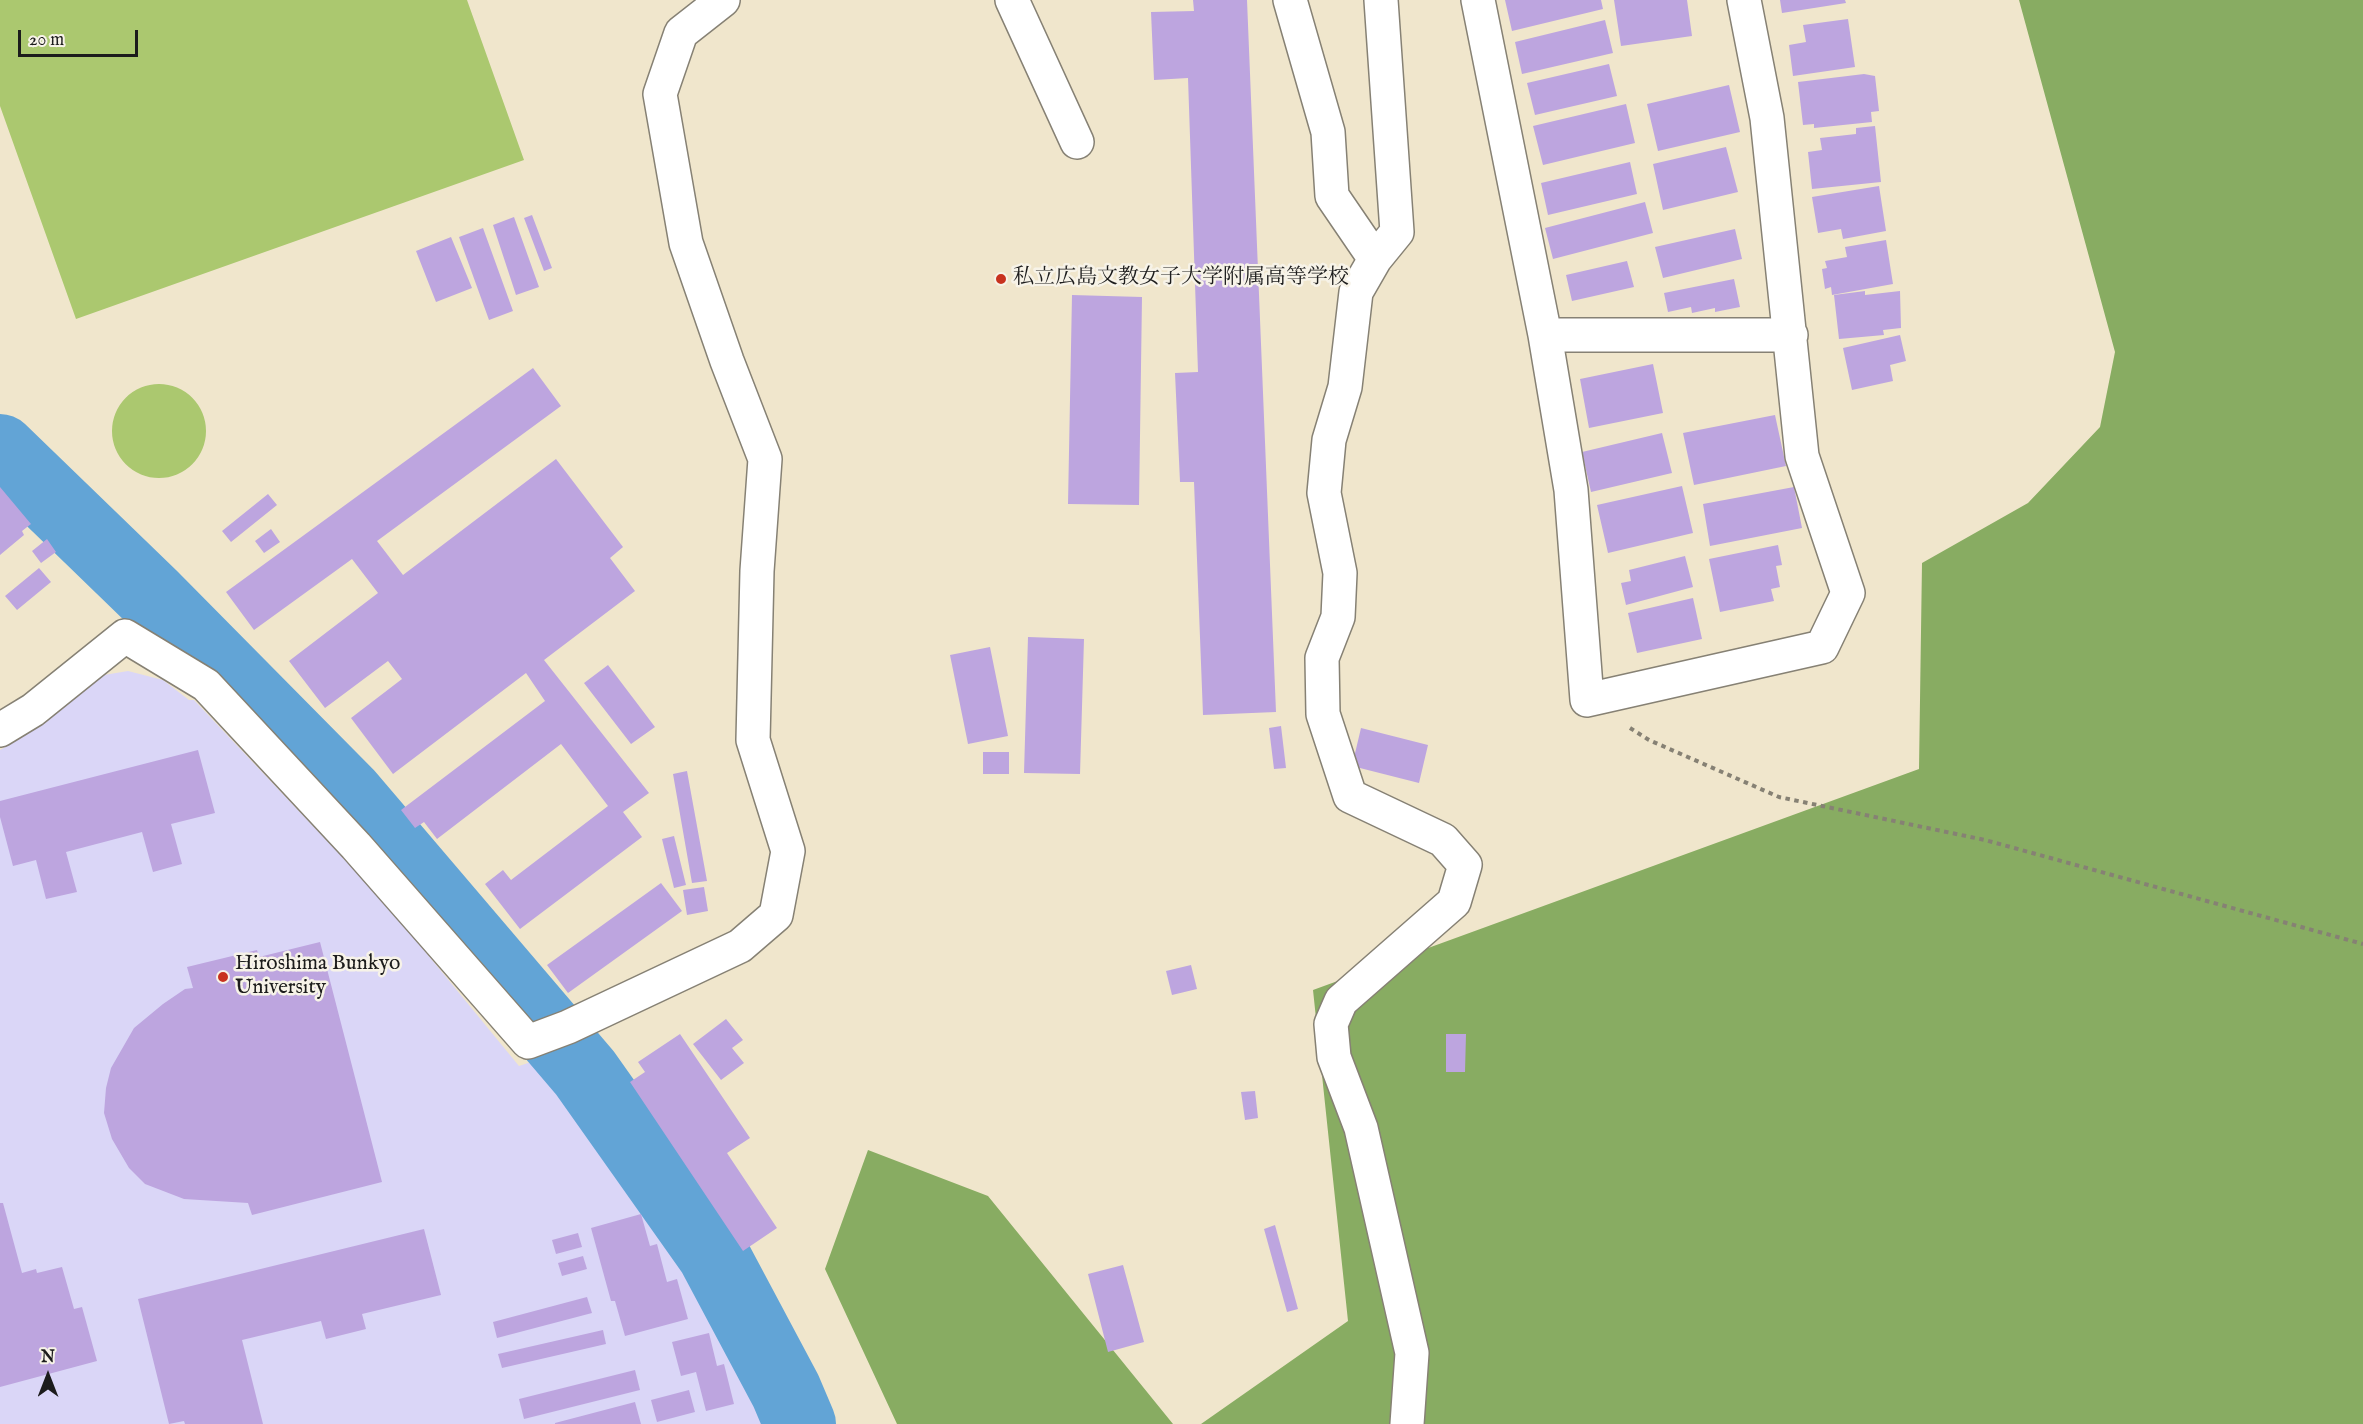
<!DOCTYPE html>
<meta charset="utf-8">
<style>
body{margin:0}
#map{position:relative;width:2363px;height:1424px;overflow:hidden;background:#f0e6cc;font-family:"IM FELL English",serif}
canvas{display:block}
.north{position:absolute;left:18px;top:1346px;width:60px;height:60px;-webkit-text-stroke:4px #f7f3e8;paint-order:stroke;rotate:0deg;font-size:16px;font-weight:700;line-height:24px;text-align:center;color:#1c1c1c}
.north::after{content:'';display:block;margin:auto;width:21px;height:27px;background:#1c1c1c;clip-path:polygon(50% 0,100% 100%,50% 72%,0 100%)}
.scale{position:absolute;left:18px;top:30px;width:120px;height:27px;box-sizing:border-box;border:3px solid #1c1c1c;border-top:0;padding-left:8px;font-size:18px;line-height:21px;white-space:nowrap;color:#1c1c1c;-webkit-text-stroke:4px #f7f3e8;paint-order:stroke}
</style>
<div id="map">
<canvas width="2363" height="1424"></canvas>
<div class="north">N</div>
<div class="scale">20 m</div>
</div>
<script>
const c = document.querySelector('canvas').getContext('2d');
c.lineJoin = 'round';
function paint(path, color) {
  c.fillStyle = color;
  c.fill(path, 'evenodd');
}
function poly(rows) {
  const path = new Path2D();
  for (const r of rows) {
    if (r.length === 3) {
      path.moveTo(r[0] + r[2], r[1]);
      path.arc(r[0], r[1], r[2], 0, 2 * Math.PI);
      continue;
    }
    path.moveTo(r[0], r[1]);
    for (let i = 2; i < r.length; i += 2) path.lineTo(r[i], r[i + 1]);
  }
  return path;
}
function stroke(path, color, width, dash) {
  c.strokeStyle = color;
  c.lineWidth = width;
  c.lineCap = dash ? 'butt' : 'round';
  c.setLineDash(dash || []);
  c.stroke(path);
}
function label(font, color, halo, rows, align = 'center') {
  c.font = font + ' "IM FELL English","Noto Serif JP",serif';
  c.lineWidth = 5;
  c.setLineDash([]);
  c.textBaseline = 'middle';
  c.strokeStyle = halo;
  c.fillStyle = color;
  for (const [text, x, y, turn = 0] of rows) {
    c.save();
    c.translate(x, y);
    c.rotate((+turn || 0) * Math.PI / 180);
    c.textAlign = isNaN(turn) ? turn : align;
    if (halo) c.strokeText(text, 0, 0);
    c.fillText(text, 0, 0);
    c.restore();
  }
}
const built = poly([
 [128,671,163,680,189,700,194,700,382,899,519,1066,549,1056,710,1271,790,1424,0,1424,0,750,14,742,98,676]
]);
const green = poly([
 [0,0,467,0,524,160,76,319,0,106],
 [159,431,47]
]);
const forest = poly([
 [2019,0,2363,0,2363,1424,1201,1424,1348,1321,1313,990,1919,769,1922,563,2028,503,2100,427,2115,352],
 [868,1150,988,1196,1173,1424,897,1424,825,1269]
]);
const river = poly([
 [0,450,152,597,348,795,585,1073,713,1254,786,1391,800,1424]
]);
const building = poly([
 [1193,0,1247,0,1276,712,1203,715,1194,482,1180,482,1175,373,1198,372,1188,78,1154,80,1151,12,1194,11],
 [1505,0,1601,0,1603,9,1512,31],
 [1614,0,1687,0,1692,36,1621,46],
 [1780,0,1845,0,1846,3,1782,13],
 [1848,19,1855,67,1793,76,1789,45,1806,42,1803,25],
 [1605,20,1613,53,1522,74,1515,42],
 [1609,64,1617,96,1535,115,1527,83],
 [1864,74,1875,76,1879,111,1871,112,1872,122,1814,128,1814,124,1803,125,1798,82],
 [1729,85,1740,132,1658,151,1647,104],
 [1626,104,1635,143,1543,165,1533,126],
 [1875,126,1881,182,1812,189,1808,152,1822,150,1820,138,1856,134,1856,128],
 [1726,147,1738,192,1663,210,1653,164],
 [1630,162,1637,194,1548,215,1541,183],
 [1879,186,1886,231,1843,239,1841,229,1818,233,1812,197],
 [1645,202,1653,233,1553,259,1545,228],
 [532,215,552,268,544,271,524,218],
 [514,217,539,287,516,295,493,225],
 [483,228,513,311,489,320,459,237],
 [1735,229,1742,259,1663,278,1655,247],
 [451,237,472,288,436,302,416,251],
 [1886,240,1893,284,1832,295,1831,287,1825,289,1822,269,1827,268,1825,261,1847,257,1845,247],
 [1627,261,1634,287,1572,301,1566,275],
 [1734,279,1740,307,1715,312,1715,308,1692,313,1691,307,1668,312,1664,293],
 [1865,291,1865,295,1900,291,1901,328,1883,330,1884,335,1839,339,1834,295],
 [1072,295,1142,297,1139,505,1068,504],
 [1900,335,1906,361,1890,365,1893,381,1852,390,1843,348],
 [1653,364,1663,413,1589,428,1580,379],
 [533,368,561,406,377,541,403,575,556,459,623,547,610,558,635,591,544,660,649,793,623,812,642,837,520,929,485,884,503,870,511,880,608,806,561,744,437,839,424,822,415,828,401,810,545,701,526,673,393,774,351,718,402,679,388,661,325,708,289,661,378,593,352,559,254,630,226,592],
 [1775,415,1786,466,1694,485,1683,433],
 [1662,433,1672,473,1591,492,1582,452],
 [1682,486,1693,533,1608,553,1597,505],
 [0,487,31,524,22,531,24,535,0,555],
 [1794,487,1802,528,1710,546,1703,504],
 [268,494,277,505,231,542,222,531],
 [271,529,280,542,264,553,255,541],
 [47,539,56,552,41,563,32,551],
 [1778,545,1782,565,1776,566,1780,587,1771,589,1774,601,1720,612,1709,559],
 [1685,556,1693,587,1626,605,1621,583,1631,581,1629,570],
 [39,568,51,582,17,610,5,596],
 [1693,598,1702,639,1637,653,1628,613],
 [1028,637,1084,639,1080,774,1024,773],
 [990,647,1008,736,968,744,950,655],
 [608,665,655,727,631,744,584,683],
 [1281,726,1286,768,1274,769,1269,728],
 [1361,728,1428,745,1419,783,1352,766],
 [198,750,215,813,171,824,182,864,153,872,142,832,66,852,77,892,46,899,36,860,13,866,0,817,0,801],
 [983,752,1009,752,1009,774,983,774],
 [687,771,707,881,692,883,673,774],
 [674,836,686,885,674,888,662,839],
 [661,883,682,911,568,993,547,965],
 [704,887,708,911,687,915,683,890],
 [320,942,382,1182,252,1215,248,1203,184,1199,145,1184,129,1168,112,1139,104,1113,106,1088,111,1068,134,1028,163,1004,185,989,193,988,187,967,257,950,259,957],
 [1191,965,1197,989,1172,995,1166,971],
 [726,1019,743,1040,732,1048,744,1063,721,1080,693,1044],
 [680,1034,750,1138,727,1153,777,1228,743,1251,630,1082,645,1072,638,1062],
 [1446,1034,1466,1034,1465,1072,1446,1072],
 [1255,1091,1258,1118,1245,1120,1241,1092],
 [0,1203,3,1203,22,1273,36,1269,37,1273,62,1267,74,1309,82,1307,97,1361,0,1387],
 [641,1214,650,1246,657,1244,667,1282,677,1279,688,1319,625,1336,615,1301,611,1301,591,1228],
 [1275,1225,1298,1309,1287,1312,1264,1229],
 [424,1229,441,1295,362,1314,366,1329,326,1339,321,1321,242,1340,263,1424,185,1424,184,1421,169,1424,138,1299],
 [578,1233,582,1247,556,1254,552,1240],
 [583,1256,587,1269,562,1276,558,1263],
 [1123,1265,1144,1342,1108,1352,1088,1274],
 [587,1297,592,1313,497,1338,493,1322],
 [603,1330,606,1344,502,1368,498,1354],
 [709,1333,717,1366,724,1364,734,1404,706,1411,696,1372,681,1376,672,1342],
 [635,1370,640,1390,524,1419,519,1399],
 [689,1390,695,1412,657,1422,651,1400],
 [635,1402,641,1424,555,1424,555,1423]
]);
const path = poly([
 [1630,728,1649,740,1779,797,1985,840,2363,944]
]);
const street = poly([
 [1012,0,1077,142],
 [1290,0,1328,132,1332,196,1375,259],
 [1381,0,1397,232,1375,259,1356,292,1345,387,1329,440,1324,493,1340,573,1338,617,1322,658,1323,714,1350,796,1443,840,1465,865,1454,902,1341,1001,1331,1024,1334,1057,1361,1128,1412,1353,1407,1424],
 [1478,0,1545,335,1571,490,1587,700,1822,647,1848,593,1802,456,1767,118,1744,0],
 [1545,335,1791,335],
 [0,730,33,710,125,636,206,685,356,846,528,1042,568,1027,740,946,776,915,788,851,753,740,757,571,765,459,727,361,686,243,660,94,681,33,723,0]
]);
const markers = [
 [1001,279,6,"#c8321e"],
 [223,977,6,"#c8321e"]
];
const poiNames = [
 ["私立広島文教女子大学附属高等学校",1013,279],
 ["Hiroshima Bunkyo",235,965],
 ["University",235,989]
];
paint(built, '#dad6f7');
paint(green, '#abc86f');
paint(forest, '#88ac62');
stroke(river, '#62a4d6', 72);
paint(building, '#bda5df');
stroke(street, '#868174', 36);
stroke(path, '#868174', 4, [4.5, 4.5]);
stroke(street, '#fff', 33);
for (const [x, y, r, color] of markers) {
  const dot = new Path2D();
  dot.arc(x, y, r, 0, 2 * Math.PI);
  c.fillStyle = color;
  c.fill(dot);
  stroke(dot, '#f7f3e8', 2);
}
label('21px', '#1c1c1c', '#f7f3e8', poiNames, 'left');
</script>
